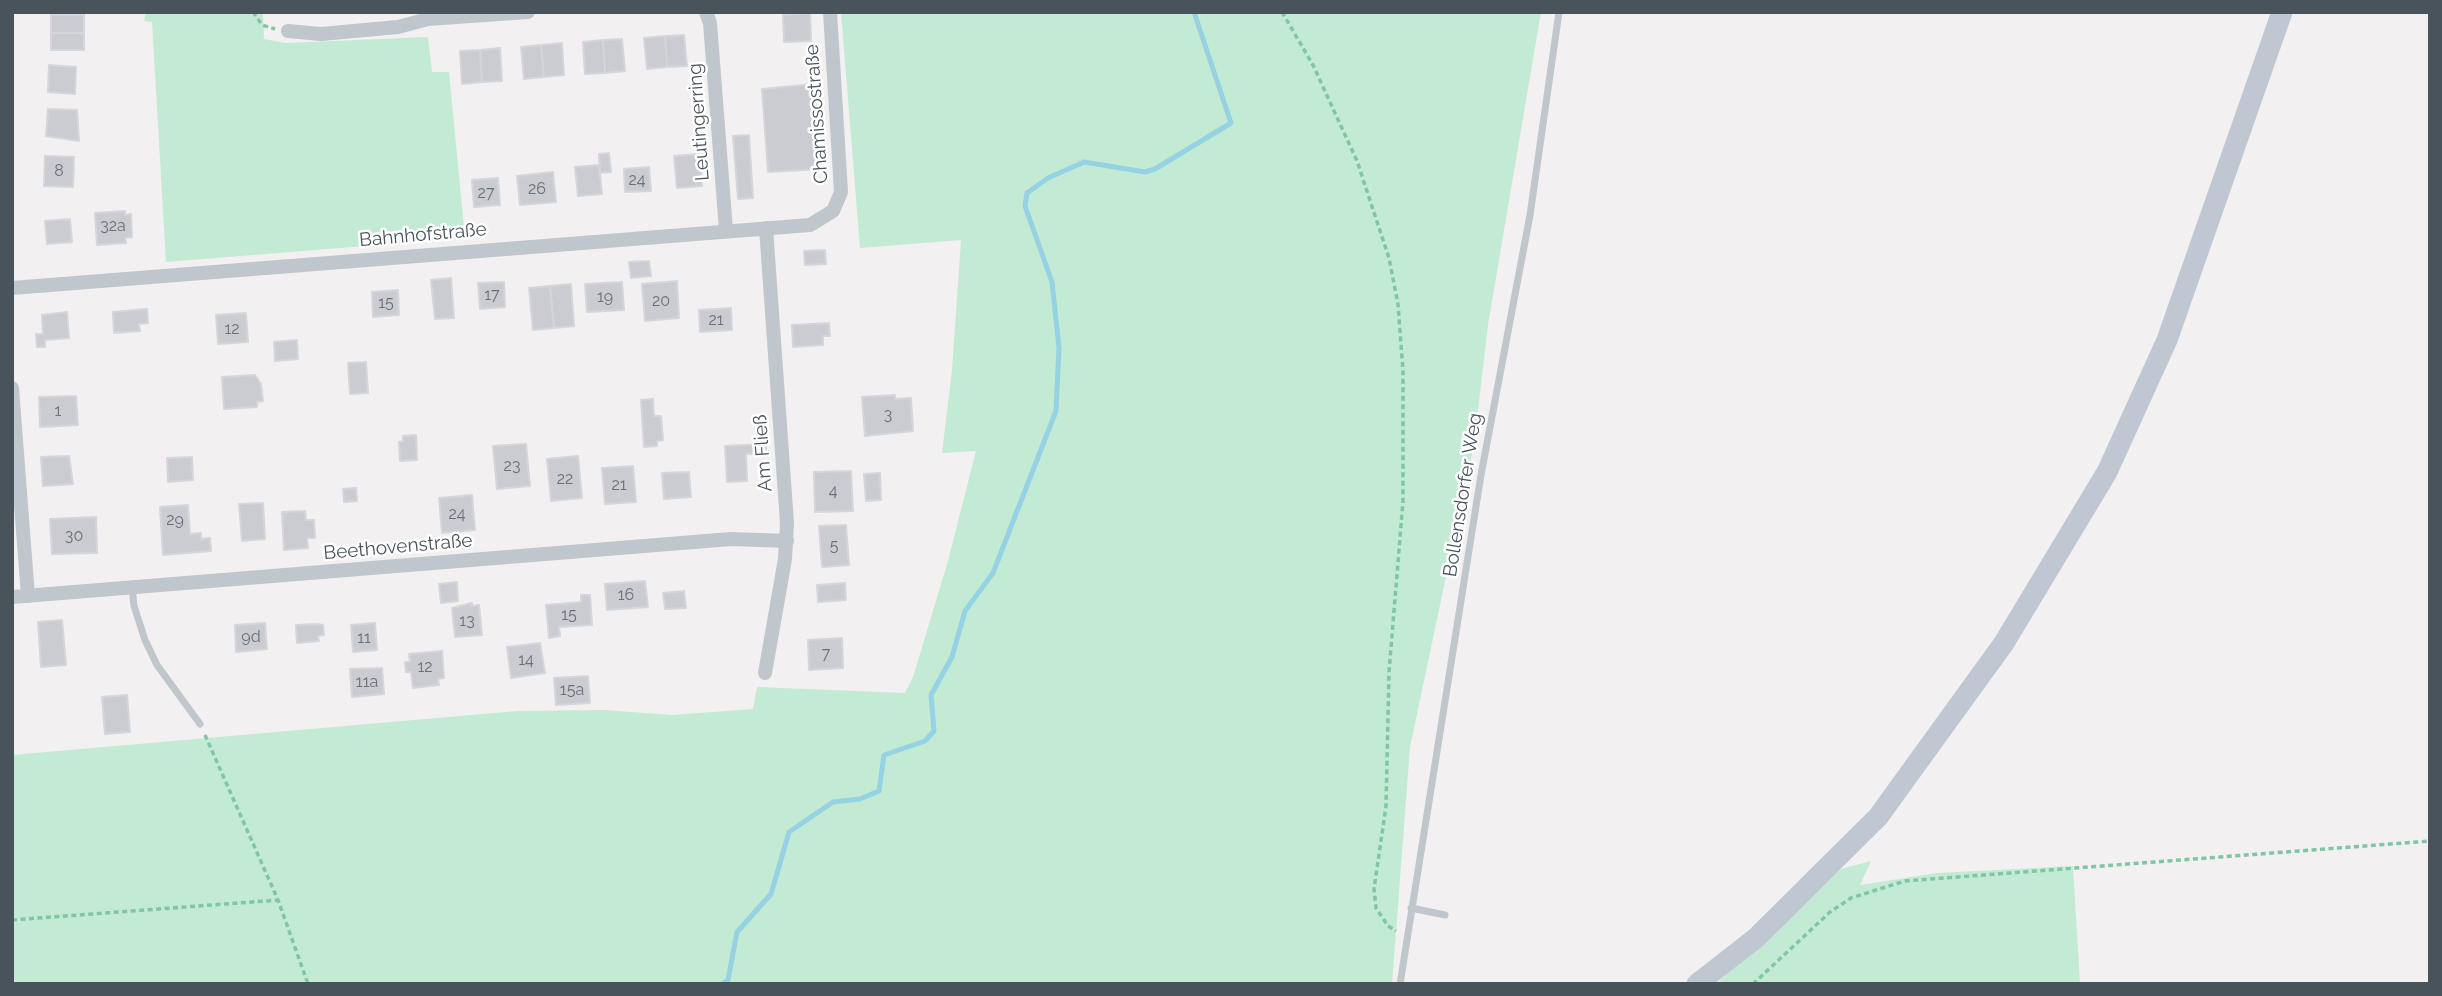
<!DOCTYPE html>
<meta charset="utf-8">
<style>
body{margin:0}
#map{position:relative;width:2442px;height:996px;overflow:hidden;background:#f2f0f0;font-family:Raleway,sans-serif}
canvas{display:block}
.frame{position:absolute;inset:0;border:14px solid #49535c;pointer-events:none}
</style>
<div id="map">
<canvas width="2442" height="996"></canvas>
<div class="frame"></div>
</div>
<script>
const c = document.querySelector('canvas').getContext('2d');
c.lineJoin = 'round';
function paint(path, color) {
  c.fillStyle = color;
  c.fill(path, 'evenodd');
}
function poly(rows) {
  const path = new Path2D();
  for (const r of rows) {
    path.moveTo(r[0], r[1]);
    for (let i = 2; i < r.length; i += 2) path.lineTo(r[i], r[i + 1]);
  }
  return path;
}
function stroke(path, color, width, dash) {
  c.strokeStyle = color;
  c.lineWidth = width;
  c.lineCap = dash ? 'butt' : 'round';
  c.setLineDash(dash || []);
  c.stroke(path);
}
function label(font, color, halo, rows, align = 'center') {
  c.font = font + ' Raleway,sans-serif';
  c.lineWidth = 5;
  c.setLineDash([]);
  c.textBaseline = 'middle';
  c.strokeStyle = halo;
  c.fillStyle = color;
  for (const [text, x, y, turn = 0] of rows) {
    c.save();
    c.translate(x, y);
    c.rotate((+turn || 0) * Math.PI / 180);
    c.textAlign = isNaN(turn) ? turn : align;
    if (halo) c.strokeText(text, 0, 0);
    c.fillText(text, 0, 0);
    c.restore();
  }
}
const green = poly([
 [146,12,263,12,264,39,285,43,428,37,432,72,449,72,465,238,166,262,152,22,144,21],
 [841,12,1541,12,1488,325,1474,444,1410,747,1392,984,12,984,12,755,517,711,604,710,672,715,753,709,757,687,905,693,913,677,948,561,976,451,942,453,952,370,961,240,860,248],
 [1871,861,1860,885,1937,873,2073,866,2080,984,1716,984,1841,869]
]);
const stream = poly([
 [722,984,728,980,737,932,771,894,789,832,833,802,860,799,879,791,884,755,925,741,934,731,931,695,952,657,965,611,993,573,1056,411,1059,348,1052,282,1025,206,1027,193,1048,178,1084,162,1145,172,1155,169,1231,123,1194,12]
]);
const building = poly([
 [810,13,811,41,784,42,783,15,810,13],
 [51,15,84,15,84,33,51,33,51,15],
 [51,33,84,33,84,50,51,50,51,33],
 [684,35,687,66,667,67,665,36,684,35],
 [665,36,667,67,647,69,644,38,665,36],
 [622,39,625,71,605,73,603,40,622,39],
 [603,40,605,73,585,74,583,42,603,40],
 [562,43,564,75,544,77,541,45,562,43],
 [541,45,544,77,524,79,521,47,541,45],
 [500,48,502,81,482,82,480,50,500,48],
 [480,50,482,82,462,84,460,51,480,50],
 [49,65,76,67,75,94,48,92,49,65],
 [814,84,820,169,768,172,762,89,814,84],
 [48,109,77,110,79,141,46,136,48,109],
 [749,135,753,198,738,199,733,136,749,135],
 [609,153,611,172,600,173,599,154,609,153],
 [700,154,702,186,677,188,674,156,700,154],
 [45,156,74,157,73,187,44,186,45,156],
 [599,165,602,194,578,196,575,167,599,165],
 [649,167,651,191,625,192,624,169,649,167],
 [553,172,556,202,520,205,517,176,553,172],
 [498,178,500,205,474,207,472,180,498,178],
 [125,211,125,215,131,214,132,237,125,238,126,243,97,245,95,213,125,211],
 [70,219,72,242,47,244,45,221,70,219],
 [825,250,826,264,805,265,804,251,825,250],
 [649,261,651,276,631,278,629,262,649,261],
 [451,278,454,318,435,319,431,280,451,278],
 [677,281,679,318,645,321,642,284,677,281],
 [504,282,505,307,480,309,478,283,504,282],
 [622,282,624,310,587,312,585,284,622,282],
 [571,284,574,326,554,328,550,286,571,284],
 [550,286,554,328,533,330,529,288,550,286],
 [398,290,399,315,373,317,372,292,398,290],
 [731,308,732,330,700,332,699,310,731,308],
 [147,309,148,323,139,324,140,331,114,333,113,312,147,309],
 [67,312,69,338,45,340,45,347,37,347,36,334,43,334,42,315,67,312],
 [246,313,248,342,218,344,216,315,246,313],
 [829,323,830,336,823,336,823,345,793,347,792,325,829,323],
 [297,340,298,359,275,361,274,342,297,340],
 [366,362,368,393,350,394,348,363,366,362],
 [255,375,261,384,263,401,257,402,257,407,224,409,222,377,255,375],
 [895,395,895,399,911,398,913,431,865,436,862,397,895,395],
 [76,396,78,425,40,427,39,397,76,396],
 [653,399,654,416,661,416,663,440,657,441,657,446,644,447,641,400,653,399],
 [416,435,417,460,400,461,399,442,403,441,403,436,416,435],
 [526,444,530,486,497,489,493,446,526,444],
 [766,444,766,453,746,454,747,481,727,482,725,446,766,444],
 [69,456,73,484,43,486,41,457,69,456],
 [578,456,582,498,551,501,547,459,578,456],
 [192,457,193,480,168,482,167,458,192,457],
 [633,466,636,502,605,504,602,468,633,466],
 [851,471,853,511,815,512,814,472,851,471],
 [689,472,691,497,664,499,662,473,689,472],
 [880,473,881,500,866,501,864,474,880,473],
 [356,488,357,501,344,502,343,489,356,488],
 [472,495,475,530,442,533,439,498,472,495],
 [263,503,265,539,242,541,239,504,263,503],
 [188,505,190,534,201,533,201,539,210,538,211,551,163,555,160,507,188,505],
 [305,511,306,520,314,520,315,538,307,538,308,548,284,550,282,512,305,511],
 [96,517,97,553,52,554,50,519,96,517],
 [846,525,849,565,822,567,819,526,846,525],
 [645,581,648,607,607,610,605,584,645,581],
 [457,582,458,601,441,603,439,584,457,582],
 [845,583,846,600,818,602,817,585,845,583],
 [684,591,686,608,665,609,663,593,684,591],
 [581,595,590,595,592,625,559,627,560,636,549,638,546,605,581,602,581,595],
 [472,603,472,606,479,605,482,635,455,637,452,608,472,603],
 [62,620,66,665,41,667,38,622,62,620],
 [265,623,267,649,236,652,235,625,265,623],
 [375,623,377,650,353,652,351,625,375,623],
 [317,624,323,625,324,635,318,636,319,641,297,643,296,625,317,624],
 [842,638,843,668,809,670,808,640,842,638],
 [540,643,545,673,511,678,507,647,540,643],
 [442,651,444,678,438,679,439,685,413,688,411,672,406,672,405,662,410,662,409,654,442,651],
 [382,668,384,694,352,697,350,669,382,668],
 [588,676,590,703,556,705,554,678,588,676],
 [127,695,130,732,105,734,102,697,127,695]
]);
const path = poly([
 [253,12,262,25,275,29],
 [1282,12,1313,65,1357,161,1389,258,1398,304,1403,371,1403,501,1389,672,1386,806,1374,889,1376,908,1388,926,1396,931],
 [205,735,278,900,308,984],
 [12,920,278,900],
 [1753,984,1830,912,1851,898,1905,881,2430,841]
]);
const lane = poly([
 [132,587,134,606,145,640,157,665,200,724],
 [1411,908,1445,915],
 [1400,984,1481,475,1530,215,1559,12]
]);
const street = poly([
 [706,12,710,23,726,230],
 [288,31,321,34,398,27,428,19,528,12],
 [12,288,810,225,833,211,841,192,830,12],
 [12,388,28,596],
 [12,597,731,539,787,541],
 [765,673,785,559,787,523,766,228]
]);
const secondary = poly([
 [1697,984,1756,938,1878,817,2004,643,2107,472,2167,340,2282,12]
]);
const numberNames = [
 ["8",59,171],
 ["24",637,180],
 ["26",537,189],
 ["27",486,193],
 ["32a",113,226],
 ["17",492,295],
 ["19",605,297],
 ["20",661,301],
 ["15",386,303],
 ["21",716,320],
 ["12",232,329],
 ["1",58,411],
 ["3",888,415],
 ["23",512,466],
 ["22",565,479],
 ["21",619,485],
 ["4",833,491],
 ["24",457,514],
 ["29",175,520],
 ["30",74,536],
 ["5",834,546],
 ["16",626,595],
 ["15",569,615],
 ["13",467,621],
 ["9d",251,637],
 ["11",364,638],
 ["7",826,654],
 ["14",526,660],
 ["12",425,667],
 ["11a",367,682],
 ["15a",572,690]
];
const streetNames = [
 ["Chamissostraße",817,114,-94],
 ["Leutingerring",699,122,-94],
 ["Bahnhofstraße",423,235,-5],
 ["Am Fließ",763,453,-94],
 ["Bollensdorfer Weg",1463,495,-81],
 ["Beethovenstraße",398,547,-5]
];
paint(green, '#c3ebd3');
stroke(stream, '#94d2e4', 5);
paint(building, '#caccd2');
stroke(building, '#d4d6db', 2);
stroke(path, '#7ec6a4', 3.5, [5, 3.5]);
stroke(lane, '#bfc7cd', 7);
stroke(street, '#bfc7cd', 14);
stroke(secondary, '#bfc8d2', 21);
label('16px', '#69717a', null, numberNames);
label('19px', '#49535c', '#fff', streetNames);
</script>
